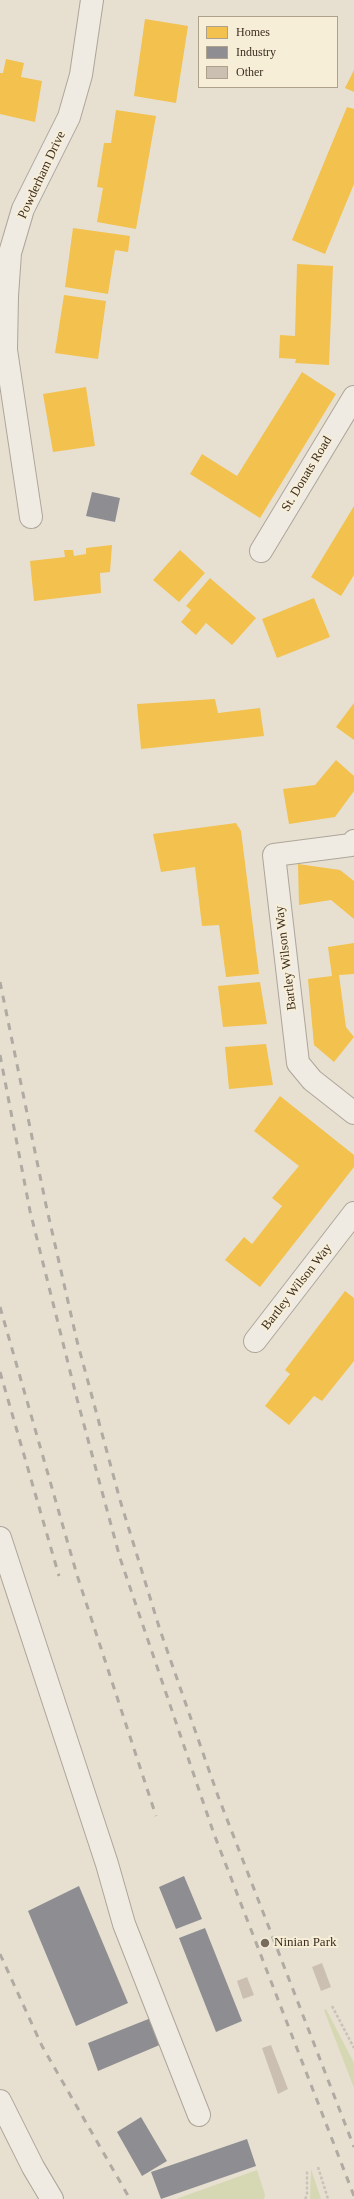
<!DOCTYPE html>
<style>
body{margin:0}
#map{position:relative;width:354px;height:2199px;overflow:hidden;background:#e7e0d1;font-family:"Times New Roman",serif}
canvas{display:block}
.legend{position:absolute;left:198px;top:16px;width:140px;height:72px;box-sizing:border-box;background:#f7eed8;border:1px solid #ada18e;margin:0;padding:5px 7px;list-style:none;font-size:12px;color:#3d2e20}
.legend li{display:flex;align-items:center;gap:8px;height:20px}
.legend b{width:20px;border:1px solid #ada18e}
</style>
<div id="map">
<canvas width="354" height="2199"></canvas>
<ul class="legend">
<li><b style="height:11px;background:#f2c14e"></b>Homes</li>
<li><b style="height:11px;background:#8d8d92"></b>Industry</li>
<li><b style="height:11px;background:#cbbfb2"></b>Other</li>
</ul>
</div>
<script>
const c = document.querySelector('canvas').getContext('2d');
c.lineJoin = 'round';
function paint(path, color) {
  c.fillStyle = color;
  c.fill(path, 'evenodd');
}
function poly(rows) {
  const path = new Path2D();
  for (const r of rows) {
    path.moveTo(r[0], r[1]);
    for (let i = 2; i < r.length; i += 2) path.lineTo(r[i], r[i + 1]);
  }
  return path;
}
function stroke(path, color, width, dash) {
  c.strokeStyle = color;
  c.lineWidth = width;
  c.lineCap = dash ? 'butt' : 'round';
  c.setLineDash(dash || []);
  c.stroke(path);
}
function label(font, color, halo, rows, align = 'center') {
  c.font = font + ' "Times New Roman",serif';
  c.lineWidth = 4;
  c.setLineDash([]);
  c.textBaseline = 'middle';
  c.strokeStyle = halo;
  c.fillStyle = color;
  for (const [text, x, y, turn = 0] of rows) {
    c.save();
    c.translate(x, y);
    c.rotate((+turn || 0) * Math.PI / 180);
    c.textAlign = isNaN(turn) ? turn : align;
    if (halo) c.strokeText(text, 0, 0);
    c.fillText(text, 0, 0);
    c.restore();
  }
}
const green = poly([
 [326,2009,354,2063,354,2088,324,2010],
 [311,2169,321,2199,310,2199],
 [257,2170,265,2195,264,2199,176,2199]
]);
const homes = poly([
 [145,19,188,26,176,103,134,96],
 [6,59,24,63,21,77,42,81,35,122,0,114,0,73,3,73],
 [354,70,354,92,345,88],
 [347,107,354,109,354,184,325,254,292,240],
 [116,110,156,116,136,229,97,222,103,188,97,187,104,143,111,143],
 [73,228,130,236,128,252,115,250,108,294,65,287],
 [297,264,333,266,329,365,295,363,296,359,279,358,280,335,295,336],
 [64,295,106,301,98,359,55,353],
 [302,372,336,394,260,518,190,474,202,454,237,476],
 [86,387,95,446,53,452,43,394],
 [354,506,354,575,341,596,311,577],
 [112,545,110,572,100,573,101,593,34,601,30,561,65,557,64,550,73,550,74,556,86,554,86,548],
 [180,550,205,573,179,602,153,580],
 [210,578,256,618,232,645,206,623,196,635,181,622,191,610,186,606],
 [314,598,330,637,277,658,262,619],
 [215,699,218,713,260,708,264,736,141,749,137,704],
 [354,703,354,740,336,727],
 [336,760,354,776,354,791,335,817,289,824,283,789,315,785],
 [236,823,241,831,259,974,226,977,219,925,202,926,195,867,161,872,153,834],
 [298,864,340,870,354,881,354,919,331,900,299,905],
 [354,943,354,974,339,975,346,1027,354,1037,334,1062,314,1045,308,979,332,976,328,947],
 [260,982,267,1024,223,1027,218,986],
 [266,1044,273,1085,229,1089,225,1047],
 [280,1096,354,1155,354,1167,260,1287,225,1260,244,1237,252,1244,282,1206,272,1198,299,1166,254,1131],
 [345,1291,354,1298,354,1361,322,1401,314,1396,289,1425,265,1406,290,1374,285,1370]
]);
const industry = poly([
 [92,492,120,498,115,522,86,516],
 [184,1876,202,1919,176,1929,159,1887],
 [79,1886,128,2003,76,2026,28,1911],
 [205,1928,242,2021,216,2032,179,1938],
 [151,2018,162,2044,98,2071,88,2043],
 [141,2117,167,2161,142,2176,117,2132],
 [247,2139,256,2166,161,2199,151,2172]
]);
const building = poly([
 [322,1963,331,1987,321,1991,312,1967],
 [247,1977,254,1995,243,1999,237,1981],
 [271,2045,288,2089,278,2094,262,2048]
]);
const path = poly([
 [332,2006,354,2048],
 [318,2167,328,2199],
 [305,2199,307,2196,307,2170]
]);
const minor = poly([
 [31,517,6,350,7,296,10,253,23,209,69,117,81,75,92,0],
 [261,551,354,397],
 [354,841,351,845,274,855,298,1063,312,1080,354,1113],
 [255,1341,354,1213],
 [0,1538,107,1864,124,1924,199,2115],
 [0,2101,33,2167,52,2199]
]);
const rail = poly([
 [0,982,46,1205,77,1341,120,1500,160,1630,218,1796,354,2147],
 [0,1055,30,1211,77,1399,120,1558,214,1834,354,2196],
 [0,1307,77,1575,156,1816],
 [0,1372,59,1576],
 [0,1954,42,2046,130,2199]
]);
const markers = [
 [265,1943,5,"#786c5e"]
];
const streetNames = [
 ["Powderham Drive",42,175,-65],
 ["St. Donats Road",307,474,-59],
 ["Bartley Wilson Way",286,958,-97],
 ["Bartley Wilson Way",297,1287,-52]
];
const poiNames = [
 ["Ninian Park",274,1943]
];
paint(green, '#d6d7b3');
paint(homes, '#f2c14e');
paint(industry, '#8d8d92');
paint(building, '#cbbfb2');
stroke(minor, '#ada599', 24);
stroke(path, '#c8c2b9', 2.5, [3, 2]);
stroke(minor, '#efebe3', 22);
stroke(rail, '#afaaa2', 3, [7, 7]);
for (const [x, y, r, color] of markers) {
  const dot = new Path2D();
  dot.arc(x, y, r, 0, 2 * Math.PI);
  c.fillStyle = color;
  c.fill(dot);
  stroke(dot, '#f7eed8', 1.5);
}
label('13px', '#3d2e20', '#f7eed8', streetNames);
label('13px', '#3d2e20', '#f7eed8', poiNames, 'left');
</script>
